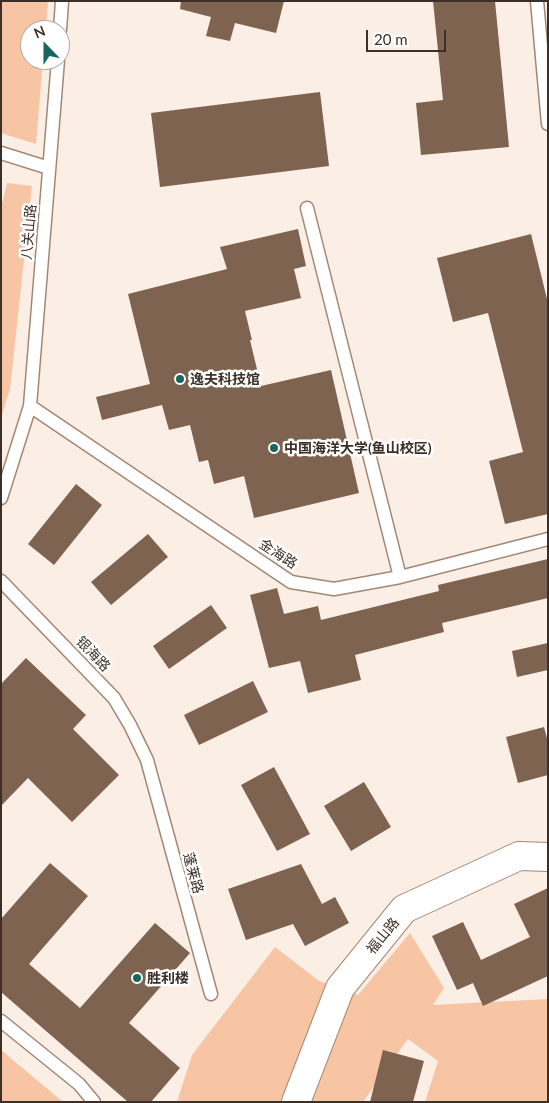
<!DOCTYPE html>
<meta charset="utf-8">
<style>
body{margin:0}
#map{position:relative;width:549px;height:1103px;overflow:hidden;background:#fbeee5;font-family:Lato,sans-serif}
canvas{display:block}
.frame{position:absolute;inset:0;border:2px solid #3b2f27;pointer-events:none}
.north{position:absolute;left:20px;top:20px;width:50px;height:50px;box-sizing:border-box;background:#fff;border:1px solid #b1aca9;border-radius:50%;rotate:338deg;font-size:14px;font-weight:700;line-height:20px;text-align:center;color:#3b2f27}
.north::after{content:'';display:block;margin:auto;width:18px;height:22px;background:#1a665f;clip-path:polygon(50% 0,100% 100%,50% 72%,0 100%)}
.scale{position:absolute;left:366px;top:30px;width:80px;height:22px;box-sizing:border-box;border:2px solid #3b2f27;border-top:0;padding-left:6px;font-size:15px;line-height:18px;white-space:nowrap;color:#3b2f27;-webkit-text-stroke:4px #fff;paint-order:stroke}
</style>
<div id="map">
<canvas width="549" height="1103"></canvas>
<div class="frame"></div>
<div class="north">N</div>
<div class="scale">20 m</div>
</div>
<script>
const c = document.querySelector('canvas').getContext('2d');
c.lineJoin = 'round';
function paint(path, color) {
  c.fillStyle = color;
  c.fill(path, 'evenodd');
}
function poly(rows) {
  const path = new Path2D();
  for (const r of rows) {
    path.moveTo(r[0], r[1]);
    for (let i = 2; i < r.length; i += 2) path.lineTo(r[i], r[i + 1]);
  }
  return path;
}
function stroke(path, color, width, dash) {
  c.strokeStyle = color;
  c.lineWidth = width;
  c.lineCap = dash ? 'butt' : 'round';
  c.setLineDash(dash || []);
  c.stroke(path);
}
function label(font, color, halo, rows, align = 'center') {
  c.font = font + ' Lato,"Noto Sans SC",sans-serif';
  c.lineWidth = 5;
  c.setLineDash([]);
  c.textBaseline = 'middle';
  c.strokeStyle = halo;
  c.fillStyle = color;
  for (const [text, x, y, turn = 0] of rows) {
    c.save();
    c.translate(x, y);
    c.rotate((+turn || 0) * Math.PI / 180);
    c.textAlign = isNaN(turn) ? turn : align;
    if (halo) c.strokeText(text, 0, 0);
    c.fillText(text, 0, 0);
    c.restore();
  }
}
const green = poly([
 [1,1,48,1,46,30,30,30,30,60,43,60,36,144,1,133],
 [7,183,32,186,10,389,1,418,1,208],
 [410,933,444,988,433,1005,548,999,548,1102,425,1102,438,1061,408,1039,363,1102,177,1102,192,1055,275,947,319,981,358,995],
 [1,1050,63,1102,1,1102]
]);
const building = poly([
 [181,1,284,1,276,33,235,23,230,41,206,36,211,17,180,9],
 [433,1,495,1,509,147,421,155,416,103,443,100],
 [320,92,329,166,160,187,151,113],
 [298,229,306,266,294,269,301,298,245,311,252,340,250,340,261,386,331,370,359,493,254,518,244,476,214,484,208,460,199,462,190,425,169,430,162,405,102,420,96,397,150,384,128,294,227,269,220,247],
 [531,234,548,303,548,514,505,524,489,461,523,452,488,313,453,322,437,258],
 [76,484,102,505,54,565,28,544],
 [148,534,168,557,111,605,91,582],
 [548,559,548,598,442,623,444,632,355,655,361,680,308,693,300,661,269,668,250,595,277,588,284,614,318,606,321,620,439,591,438,585],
 [211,605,227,628,169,669,153,646],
 [548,643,548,670,517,677,512,651],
 [26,658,86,715,73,729,119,775,72,822,28,778,1,806,1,684],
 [253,681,268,712,199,745,184,715],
 [544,727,548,742,548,775,518,783,506,737],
 [274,767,310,834,277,851,241,785],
 [364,782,391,827,351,851,324,806],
 [50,863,88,896,29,964,80,1008,155,923,190,953,129,1023,180,1068,151,1102,128,1102,1,992,1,919],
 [301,864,322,904,335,897,349,923,305,946,293,924,246,940,228,889],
 [548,888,548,976,483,1006,473,983,457,990,432,936,463,922,481,960,530,937,514,904],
 [383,1050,424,1061,413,1102,370,1102]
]);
const service = poly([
 [537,1,548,124],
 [60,30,62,1],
 [1,153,49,168],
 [307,208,400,577],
 [30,406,291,582,334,589,400,577,548,539],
 [1,498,30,406,58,60],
 [1,581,114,698,130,725,147,760,211,994],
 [1,1021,79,1084,94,1102]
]);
const tertiary = poly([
 [296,1102,340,988,404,909,519,856,548,857]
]);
const markers = [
 [180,379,5,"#1a665f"],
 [274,448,5,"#1a665f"],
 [137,978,5,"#1a665f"]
];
const streetNames = [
 ["八关山路",29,232,-85],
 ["金海路",278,554,33],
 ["银海路",93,654,46],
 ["蓬莱路",193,873,75],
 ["福山路",383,936,-51]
];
const poiNames = [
 ["逸夫科技馆",190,379],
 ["中国海洋大学(鱼山校区)",284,448],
 ["胜利楼",147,978]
];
paint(green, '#f7c5a3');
paint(building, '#7e6350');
stroke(service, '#a48773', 15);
stroke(tertiary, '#a48773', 30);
stroke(service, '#fff', 12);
stroke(tertiary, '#fff', 28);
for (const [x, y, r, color] of markers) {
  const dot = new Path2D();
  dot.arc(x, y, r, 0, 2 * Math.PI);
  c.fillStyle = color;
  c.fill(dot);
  stroke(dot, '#fff', 2);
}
label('14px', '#3b2f27', '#fff', streetNames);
label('bold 14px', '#3b2f27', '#fff', poiNames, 'left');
</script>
